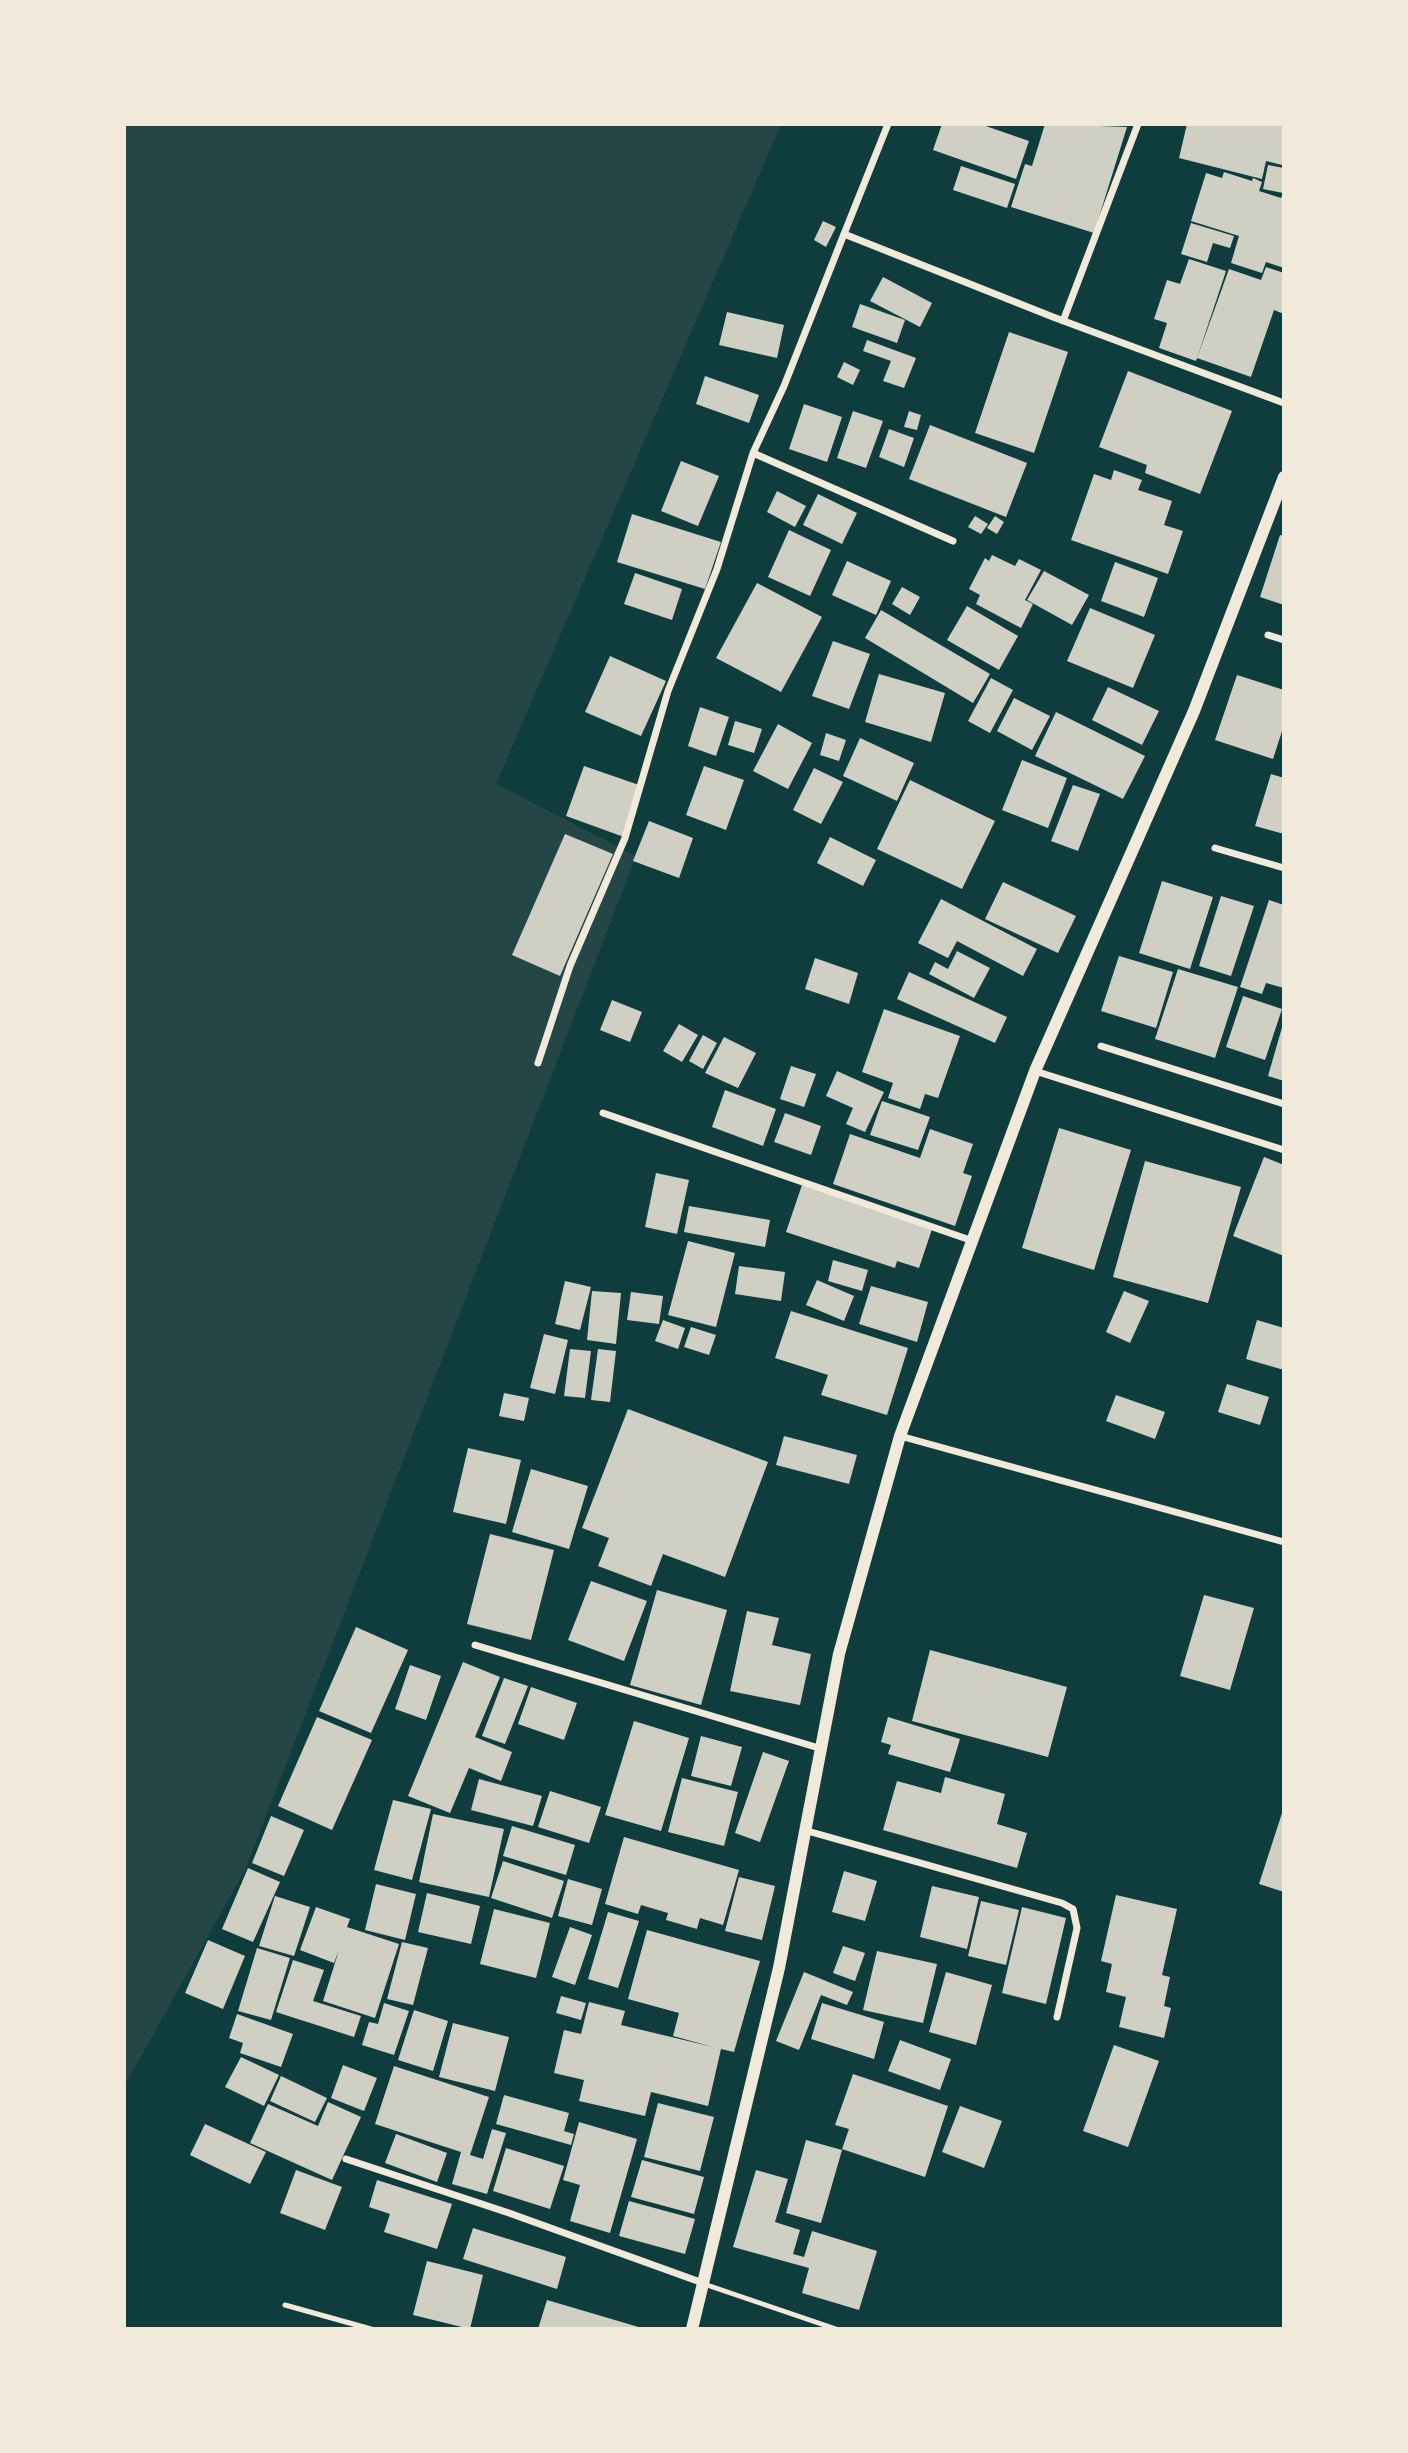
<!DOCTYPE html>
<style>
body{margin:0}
#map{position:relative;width:1408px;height:2453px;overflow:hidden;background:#0f3d3e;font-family:"Libre Baskerville",serif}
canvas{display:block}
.frame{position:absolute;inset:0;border:126px solid #f1e9da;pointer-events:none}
</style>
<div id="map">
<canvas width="1408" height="2453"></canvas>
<div class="frame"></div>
</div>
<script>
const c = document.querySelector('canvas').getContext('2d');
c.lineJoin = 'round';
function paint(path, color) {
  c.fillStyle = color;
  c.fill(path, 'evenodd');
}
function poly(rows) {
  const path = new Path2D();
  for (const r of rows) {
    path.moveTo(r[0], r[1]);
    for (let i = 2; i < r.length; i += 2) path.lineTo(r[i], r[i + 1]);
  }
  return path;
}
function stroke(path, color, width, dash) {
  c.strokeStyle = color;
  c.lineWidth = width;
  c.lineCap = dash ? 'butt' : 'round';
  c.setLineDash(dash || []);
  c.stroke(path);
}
const green = poly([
 [124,124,781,124,496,784,636,856,246,1868,124,2087]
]);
const building = poly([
 [942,124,980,124,1029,141,1016,179,933,150],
 [1045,124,1127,127,1094,233,1011,207,1025,164,1032,166],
 [1187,124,1282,124,1282,165,1266,161,1262,179,1179,158],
 [1268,165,1284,168,1284,268,1266,262,1262,273,1231,263,1239,236,1191,221,1206,173,1222,178,1224,172,1252,181,1253,178,1262,182,1259,191,1281,198,1283,193,1263,189],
 [961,166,1015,184,1007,208,953,190],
 [823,221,836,227,826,247,814,240],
 [1191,223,1234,236,1230,248,1213,243,1207,262,1181,254],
 [1189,259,1226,271,1196,361,1159,348,1167,323,1154,319,1167,280,1180,284],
 [1266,267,1284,273,1284,314,1274,310,1251,377,1197,358,1229,269,1261,280],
 [883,277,932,303,920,327,870,301],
 [860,304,905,320,897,343,852,327],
 [727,312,784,325,777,358,719,345],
 [1009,332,1068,352,1034,453,975,433],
 [867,340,916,358,904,388,883,381,891,361,863,351],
 [844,362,860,370,853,385,837,377],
 [1128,371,1232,411,1200,494,1145,473,1147,465,1099,447],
 [705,376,759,395,749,423,696,404],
 [804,404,842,417,827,462,789,449],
 [853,411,883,421,866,468,837,458],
 [909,411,921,415,917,430,904,427],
 [930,425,1027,463,1006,517,909,479],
 [889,429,914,438,904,467,879,457],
 [681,461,719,476,698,526,661,511],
 [1114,470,1142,480,1138,490,1172,501,1164,525,1183,531,1168,574,1071,540,1094,474,1111,480],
 [777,491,806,506,795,527,767,512],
 [818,494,857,513,842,544,803,525],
 [632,514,721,542,705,589,617,562],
 [975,516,988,524,981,534,968,527],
 [995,516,1004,522,997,534,987,528],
 [789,530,831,550,810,596,768,577],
 [1280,535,1284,536,1284,605,1260,597],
 [992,555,1015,566,1019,559,1041,570,1025,600,1033,604,1021,628,976,604,980,595,969,589,985,558,989,561],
 [847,561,891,581,876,615,832,595],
 [1115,562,1158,578,1144,617,1101,601],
 [1044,571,1089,595,1072,625,1027,600],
 [635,573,682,589,672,620,624,604],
 [757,583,822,617,781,692,716,658],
 [902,587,920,597,910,615,892,604],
 [967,606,1018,636,999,670,947,640],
 [1090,608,1155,635,1133,688,1067,661],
 [881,610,990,674,973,703,865,638],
 [833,641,870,654,849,709,812,696],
 [610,656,666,681,641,736,585,712],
 [879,674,945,693,931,742,865,722],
 [1237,675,1284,690,1284,725,1273,759,1215,740],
 [991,678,1013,690,990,733,968,721],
 [1108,687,1159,711,1142,745,1092,720],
 [1014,698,1050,716,1032,750,997,731],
 [700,707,729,717,716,756,688,746],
 [1056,712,1145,756,1123,799,1035,756],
 [735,721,762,729,754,753,728,745],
 [778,724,812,743,788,789,753,771],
 [826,733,846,740,839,761,820,755],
 [860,738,914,763,897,801,843,776],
 [1022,760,1067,778,1048,828,1002,810],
 [584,766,642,786,624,837,566,816],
 [704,766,744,780,726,830,686,815],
 [814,768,843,782,821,824,793,810],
 [1271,774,1284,778,1284,834,1255,826],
 [910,780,995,821,962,889,877,849],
 [1073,785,1100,794,1078,851,1051,841],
 [649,821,693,838,679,878,633,861],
 [565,834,613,854,560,976,512,955],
 [830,837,876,860,863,886,817,863],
 [1162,881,1213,897,1190,969,1139,953],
 [1003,882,1076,916,1058,953,985,919],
 [1221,896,1254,906,1231,976,1199,966],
 [941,899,1037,949,1023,976,957,941,948,958,918,943],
 [1269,900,1284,905,1284,988,1266,983,1262,994,1240,987],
 [957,951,990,968,974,998,929,974,935,962,948,969],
 [1119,956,1173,972,1156,1028,1101,1011],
 [815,958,858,973,849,1004,805,989],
 [1178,969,1238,987,1215,1058,1155,1039],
 [909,972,1007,1017,995,1043,897,999],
 [1243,996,1282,1009,1265,1060,1226,1047],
 [612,1000,642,1012,630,1042,600,1030],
 [884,1009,960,1036,938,1098,925,1094,920,1109,888,1098,893,1083,862,1072],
 [679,1024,698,1035,682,1062,663,1051],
 [1283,1024,1284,1025,1284,1081,1268,1076],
 [703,1035,717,1043,703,1069,689,1061],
 [724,1037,756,1053,738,1088,705,1073],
 [791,1066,816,1074,804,1107,780,1099],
 [837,1071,884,1092,865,1132,846,1124,853,1108,826,1096],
 [725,1090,776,1109,763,1146,712,1127],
 [882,1101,930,1117,918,1150,870,1135],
 [785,1113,821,1126,811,1155,774,1142],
 [1059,1128,1131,1150,1094,1270,1022,1248],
 [930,1129,973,1144,963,1173,972,1176,955,1226,833,1184,850,1134,920,1158],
 [1264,1157,1284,1165,1284,1256,1233,1236],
 [1145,1161,1241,1187,1208,1303,1113,1277],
 [656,1173,689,1180,677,1234,645,1227],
 [802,1185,932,1229,919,1268,897,1261,895,1268,786,1232],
 [689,1206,770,1220,765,1247,684,1232],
 [688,1241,735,1253,716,1327,668,1315],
 [833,1260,868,1270,862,1291,828,1281],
 [739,1266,785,1272,781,1301,735,1294],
 [817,1280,854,1296,844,1321,806,1305],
 [565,1281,591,1287,580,1330,555,1324],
 [871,1286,928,1302,917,1342,859,1324],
 [592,1291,621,1293,616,1344,587,1340],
 [1124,1291,1149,1301,1130,1343,1106,1332],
 [631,1292,663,1296,659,1324,627,1320],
 [791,1311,908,1348,887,1415,821,1395,828,1375,775,1358],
 [663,1320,685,1328,678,1349,655,1341],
 [1257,1320,1284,1328,1284,1370,1246,1359],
 [691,1327,716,1335,709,1355,684,1347],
 [544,1334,568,1340,555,1394,530,1388],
 [570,1349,591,1351,585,1398,564,1396],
 [598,1349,616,1351,610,1402,591,1400],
 [1227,1384,1269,1397,1260,1425,1218,1412],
 [504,1393,529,1398,524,1421,499,1416],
 [1116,1395,1165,1412,1155,1439,1106,1421],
 [628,1409,768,1462,725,1577,663,1554,651,1586,598,1566,609,1538,582,1528],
 [784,1436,857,1455,849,1484,776,1465],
 [468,1448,521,1460,506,1524,453,1512],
 [531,1469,588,1486,569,1549,512,1532],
 [490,1534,554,1550,531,1640,467,1624],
 [591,1581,647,1601,624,1661,568,1640],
 [657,1590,727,1610,701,1705,630,1685],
 [1204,1595,1254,1608,1230,1690,1180,1676],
 [747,1611,779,1618,772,1645,811,1654,800,1705,730,1691],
 [356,1627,408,1650,371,1733,319,1711],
 [930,1650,1067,1687,1048,1757,912,1721],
 [463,1662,500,1677,475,1737,512,1752,501,1781,469,1768,450,1813,408,1796],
 [410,1665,441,1676,426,1720,395,1709],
 [504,1678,528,1686,505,1744,482,1736],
 [531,1687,577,1703,564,1740,518,1724],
 [317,1717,372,1740,332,1830,278,1806],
 [888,1717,960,1739,950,1772,888,1754,891,1745,881,1742],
 [634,1721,689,1738,661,1831,605,1815],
 [701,1736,742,1747,731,1786,691,1776],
 [763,1752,789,1761,760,1842,735,1833],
 [945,1777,1005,1794,997,1824,1027,1833,1017,1868,883,1830,897,1781,941,1793],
 [682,1778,738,1792,724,1846,668,1832],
 [479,1779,542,1796,533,1826,471,1810],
 [550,1791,601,1807,589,1843,538,1827],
 [393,1800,431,1809,412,1880,374,1870],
 [1283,1810,1284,1811,1284,1892,1259,1884],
 [433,1814,504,1829,489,1897,419,1882],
 [271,1816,304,1830,284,1876,252,1863],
 [512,1826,575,1845,566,1875,503,1856],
 [624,1837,739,1870,723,1925,700,1918,697,1929,666,1920,668,1913,641,1905,638,1914,605,1904],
 [503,1861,564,1881,552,1918,491,1898],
 [248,1868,280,1882,253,1942,222,1929],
 [844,1871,877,1881,865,1921,832,1912],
 [739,1877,775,1886,762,1940,725,1931],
 [568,1879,602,1889,592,1925,558,1916],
 [376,1884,416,1894,405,1940,365,1930],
 [932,1886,979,1897,967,1949,920,1937],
 [427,1893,480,1906,471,1944,418,1932],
 [1116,1895,1177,1909,1162,1975,1170,1977,1164,2006,1171,2008,1164,2038,1119,2027,1126,1997,1106,1992,1112,1964,1101,1961],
 [275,1896,310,1907,294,1956,259,1946],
 [981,1901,1019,1910,1006,1965,968,1956],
 [316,1907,350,1919,347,1927,399,1944,375,2018,323,2001,339,1950,334,1963,300,1950],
 [1022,1907,1066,1918,1046,2004,1002,1993],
 [494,1909,550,1923,536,1978,480,1964],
 [608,1912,639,1921,618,1988,588,1979],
 [570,1927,592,1935,575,1985,552,1977],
 [647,1930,760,1961,734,2052,721,2049,708,2106,651,2092,645,2116,579,2101,584,2080,554,2073,564,2030,581,2034,589,2002,625,2011,621,2025,713,2047,673,2036,679,2013,628,1999],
 [208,1940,245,1956,223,2009,185,1993],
 [402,1942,428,1948,413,2005,387,1999],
 [843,1946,865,1953,855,1981,833,1973],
 [257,1948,290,1958,271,2020,238,2011],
 [877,1951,937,1964,923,2023,863,2010],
 [293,1960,324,1970,313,2001,361,2016,354,2037,276,2012],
 [804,1972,853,1992,847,2005,821,1995,799,2050,776,2041],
 [946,1972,992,1985,976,2045,929,2032],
 [561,1996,586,2003,581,2020,556,2013],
 [384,2003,409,2011,394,2055,362,2045,369,2022,378,2024],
 [822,2003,884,2022,874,2059,811,2039],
 [414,2010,448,2021,433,2071,398,2060],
 [237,2014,293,2034,281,2067,240,2053,243,2043,229,2038],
 [453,2023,509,2037,495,2091,439,2077],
 [900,2040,951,2059,940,2090,888,2071],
 [1114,2045,1159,2061,1128,2147,1083,2131],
 [241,2057,279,2075,264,2106,225,2087],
 [343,2065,377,2078,364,2111,331,2098],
 [394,2066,489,2097,470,2155,483,2159,492,2129,506,2133,487,2194,452,2184,461,2152,375,2124],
 [853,2074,948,2106,925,2177,842,2149,849,2129,835,2125],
 [281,2076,327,2098,315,2122,270,2101],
 [504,2095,569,2113,564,2131,574,2134,571,2145,496,2124],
 [328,2102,361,2117,332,2180,250,2143,268,2104,318,2126],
 [658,2103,714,2117,700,2171,644,2157],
 [960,2106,1002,2121,984,2168,942,2152],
 [579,2122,637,2139,610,2233,570,2221,580,2185,563,2180],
 [205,2124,266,2152,250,2184,190,2155],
 [396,2134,447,2153,437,2182,385,2163],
 [806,2140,842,2150,821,2223,786,2213],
 [506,2148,564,2166,550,2209,493,2191],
 [642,2160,704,2177,694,2214,631,2197],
 [296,2170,342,2187,325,2230,280,2213],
 [756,2170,788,2179,775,2222,800,2230,793,2254,804,2257,812,2231,877,2251,859,2310,802,2293,809,2268,733,2247],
 [377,2180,452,2204,437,2249,384,2232,390,2214,369,2207],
 [629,2201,695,2219,685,2254,619,2236],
 [473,2228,566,2257,557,2289,463,2259],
 [427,2261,483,2275,470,2329,413,2315],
 [547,2300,642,2328,642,2329,538,2329]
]);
const service = poly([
 [704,2284,836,2329],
 [285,2305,371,2329]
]);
const minor = poly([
 [844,234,888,124],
 [1063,321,1138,124],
 [753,453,953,541],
 [1268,635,1284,640],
 [1215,848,1284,868],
 [1101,1046,1284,1104],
 [538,1063,570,966,625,838,668,691,717,569,753,453,784,386,844,234,1053,317,1284,403],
 [1035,1071,1284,1150],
 [603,1113,973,1241],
 [900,1436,1284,1542],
 [475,1645,819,1748],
 [804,1830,1062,1903,1073,1909,1077,1928,1057,2017],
 [346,2159,509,2213,703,2283]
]);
const tertiary = poly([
 [692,2329,779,1968,839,1654,900,1436,1035,1071,1194,711,1284,477]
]);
paint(green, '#244646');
paint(building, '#cfcfc3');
stroke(service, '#f1e9da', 5);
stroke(minor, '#f1e9da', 7);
stroke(tertiary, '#f1e9da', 12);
</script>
